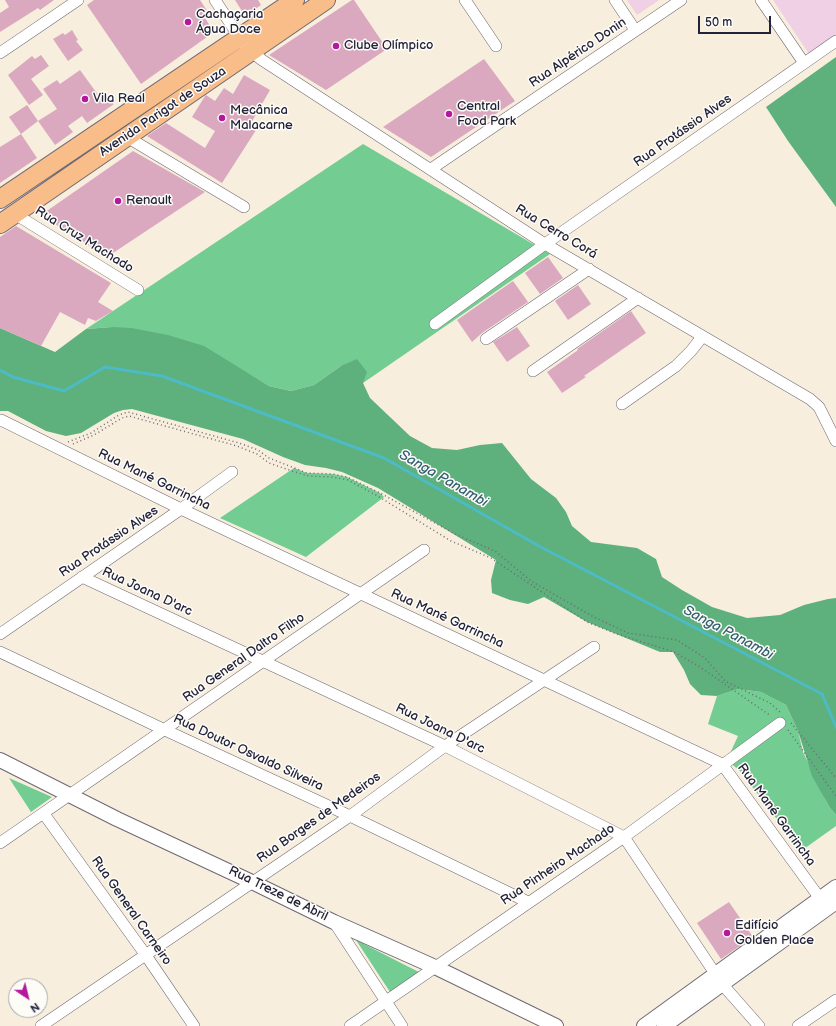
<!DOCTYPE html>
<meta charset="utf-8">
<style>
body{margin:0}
#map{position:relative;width:836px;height:1026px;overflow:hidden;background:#f8eedd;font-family:"Balsamiq Sans",sans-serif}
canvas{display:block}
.north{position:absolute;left:8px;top:978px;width:40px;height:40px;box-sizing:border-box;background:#fdfcf7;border:1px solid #a5a5ac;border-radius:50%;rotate:145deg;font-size:11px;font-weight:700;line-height:16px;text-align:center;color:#22223b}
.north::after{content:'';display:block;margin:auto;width:14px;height:18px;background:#b5179e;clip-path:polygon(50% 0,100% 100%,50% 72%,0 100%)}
.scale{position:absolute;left:698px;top:16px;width:73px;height:18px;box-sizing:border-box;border:2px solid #22223b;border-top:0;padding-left:5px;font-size:12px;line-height:14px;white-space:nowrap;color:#22223b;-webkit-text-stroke:3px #fdfcf7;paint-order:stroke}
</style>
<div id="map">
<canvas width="836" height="1026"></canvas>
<div class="north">N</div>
<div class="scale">50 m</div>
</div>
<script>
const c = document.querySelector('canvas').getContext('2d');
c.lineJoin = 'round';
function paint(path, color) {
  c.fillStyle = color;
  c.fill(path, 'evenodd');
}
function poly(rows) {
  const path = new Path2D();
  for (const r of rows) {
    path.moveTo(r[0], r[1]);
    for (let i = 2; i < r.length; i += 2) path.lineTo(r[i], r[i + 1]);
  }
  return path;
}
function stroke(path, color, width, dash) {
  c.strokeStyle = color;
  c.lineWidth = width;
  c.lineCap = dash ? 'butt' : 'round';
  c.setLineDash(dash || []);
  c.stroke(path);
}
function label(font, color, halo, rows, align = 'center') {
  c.font = font + ' "Balsamiq Sans",sans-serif';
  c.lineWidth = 3;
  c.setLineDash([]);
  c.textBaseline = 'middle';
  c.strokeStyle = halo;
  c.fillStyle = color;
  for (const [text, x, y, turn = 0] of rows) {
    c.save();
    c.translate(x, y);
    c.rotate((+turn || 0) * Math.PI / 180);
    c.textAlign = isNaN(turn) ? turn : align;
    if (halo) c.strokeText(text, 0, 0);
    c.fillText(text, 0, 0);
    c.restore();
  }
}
const built = poly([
 [627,0,659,0,637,15],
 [773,0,836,0,836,36,809,54]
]);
const green = poly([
 [363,144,550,254,363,383,341,366,314,385,291,391,269,386,242,370,112,327,86,329],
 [294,468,307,473,333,474,347,477,380,493,384,497,306,557,220,518],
 [738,689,761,692,786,705,798,731,803,752,824,797,830,808,836,815,836,826,801,851,741,772,727,760,738,736,708,724,717,696],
 [9,778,52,797,31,812],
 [356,940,401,963,423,974,392,995]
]);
const forest = poly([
 [836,57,836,207,788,141,766,107],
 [112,327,131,328,168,335,204,346,269,386,291,391,314,385,341,366,357,359,367,372,363,383,370,398,410,436,432,448,457,450,480,445,502,443,531,479,556,498,566,512,572,526,591,542,637,548,656,559,662,577,682,590,712,607,747,618,780,615,804,605,828,599,836,598,836,815,830,808,812,776,798,731,786,705,761,692,738,689,717,696,701,695,690,684,684,670,673,652,660,652,587,622,544,597,528,604,510,600,492,593,491,580,496,560,378,488,342,472,326,468,305,465,283,457,243,439,132,409,123,410,114,413,81,433,66,436,46,431,8,411,0,411,0,328,55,352,86,329]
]);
const stream = poly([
 [0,370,13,377,64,391,105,367,162,376,384,458,539,546,822,694,836,727]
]);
const building = poly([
 [5,0,54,0,40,10,38,8,0,32,0,13,9,7],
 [94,0,200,0,210,15,205,18,214,32,141,84,87,5],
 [235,0,258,0,261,5,245,16],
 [352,0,354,0,387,49,326,90,269,55],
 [72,30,78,40,76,41,83,50,68,61,53,39,63,33,65,35],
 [41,55,49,66,31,79,43,95,29,105,8,75,32,56,35,59],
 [484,59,515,101,431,157,383,127],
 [80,70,101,99,107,94,114,104,87,123,82,116,68,126,73,132,55,145,38,121,57,109,43,89,57,80,60,84],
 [244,75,270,90,251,123,258,127,222,183,147,136,166,123,205,148,215,131,192,117,205,96,206,95,215,101,224,88,233,94],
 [27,105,38,121,21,134,9,117],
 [21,134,37,158,0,183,0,147],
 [133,151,205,192,107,257,41,215],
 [16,226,111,283,98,302,113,311,96,321,88,318,85,325,60,312,41,346,0,328,0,237],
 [548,257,563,278,540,294,525,273],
 [513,281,528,302,482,333,472,342,457,320],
 [578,285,591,304,568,320,555,301],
 [631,311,646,333,584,376,586,377,562,393,547,372,578,350,577,349],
 [517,327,530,346,507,362,493,342],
 [729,902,753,937,721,959,697,923]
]);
const path = poly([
 [68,442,91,433,119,415,128,412,239,443,258,450,269,458,307,473,333,474,347,477,380,493,457,535,495,551,531,581,592,616,628,633,677,640,705,658,725,681,770,703,781,713],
 [73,444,94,435,122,418,129,416,237,446,257,454,269,463,295,472,309,476,332,477,348,480,376,495,451,541,491,558,587,622,617,634,674,652,700,667,771,716],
 [791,723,836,778],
 [788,730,836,796]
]);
const minor = poly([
 [215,0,245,46,262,60,545,244,810,399,819,407,836,441],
 [465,0,496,46],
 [615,0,635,30],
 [761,0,804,63],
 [0,53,78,0],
 [127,137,244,207],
 [431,169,681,0],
 [15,214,138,290],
 [435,324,545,244,836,41],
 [486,339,589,269],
 [533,371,638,298],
 [622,404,676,366,691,351,702,337],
 [0,421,1,420,181,509,722,764,824,904],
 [82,577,445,746,624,837,722,984,759,1026],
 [0,634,181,509,232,472],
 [0,652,165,730,350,816,528,902],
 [44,814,145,954,194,1026],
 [0,843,424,550],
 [334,922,402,1026],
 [41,1026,350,816,445,746,594,647],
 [350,1026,624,837,780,723],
 [798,1026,836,1000]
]);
const tertiary = poly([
 [0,760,117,819,252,882,334,922,435,967,556,1026],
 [644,1026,836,887],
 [664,1026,836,902]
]);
const primary = poly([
 [0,199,295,0],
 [0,224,326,0]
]);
const markers = [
 [188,22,4,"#b5179e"],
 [336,46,4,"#b5179e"],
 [85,99,4,"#b5179e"],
 [449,114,4,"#b5179e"],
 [222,118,4,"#b5179e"],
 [118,201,4,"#b5179e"],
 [727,933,4,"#b5179e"]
];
const poiNames = [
 ["Cachaçaria",196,15],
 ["Água Doce",196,30],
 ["Clube Olímpico",344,46],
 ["Vila Real",93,99],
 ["Central",457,107],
 ["Food Park",457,122],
 ["Mecânica",230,111],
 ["Malacarne",230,126],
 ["Renault",126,201],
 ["Edifício",735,926],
 ["Golden Place",735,941]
];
const streetNames = [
 ["Rua Alpérico Donin",578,53,-34],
 ["Avenida Parigot de Souza",163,112,-34],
 ["Rua Protássio Alves",683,131,-35],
 ["Rua Cerro Corá",556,232,31],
 ["Rua Cruz Machado",84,240,32],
 ["Rua Mané Garrincha",154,480,26],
 ["Rua Protássio Alves",109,542,-34],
 ["Rua Joana D'arc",147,592,25],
 ["Rua Mané Garrincha",447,619,25],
 ["Rua General Daltro Filho",244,658,-35],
 ["Rua Joana D'arc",440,729,26],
 ["Rua Doutor Osvaldo Silveira",248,753,25],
 ["Rua Mané Garrincha",776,815,54],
 ["Rua Borges de Medeiros",319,818,-35],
 ["Rua Pinheiro Machado",558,865,-34],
 ["Rua Treze de Abril",278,894,26],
 ["Rua General Carneiro",131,911,55]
];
const waterNames = [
 ["Sanga Panambi",443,479,30],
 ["Sanga Panambi",728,633,28]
];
paint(built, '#f0d0e4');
paint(green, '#73cc92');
paint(forest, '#5eb07c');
stroke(stream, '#4dbbc5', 3);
paint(building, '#daa9bf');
stroke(minor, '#6d6974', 12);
stroke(tertiary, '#6d6974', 16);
stroke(primary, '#6d6974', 20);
stroke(path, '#6d6974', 1.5, [1, 3]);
stroke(minor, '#fff', 11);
stroke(tertiary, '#fff', 14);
stroke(primary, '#f8bd89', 18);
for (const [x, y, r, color] of markers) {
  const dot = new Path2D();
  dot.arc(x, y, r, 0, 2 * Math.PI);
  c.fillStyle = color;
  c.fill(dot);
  stroke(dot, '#fdfcf7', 1.5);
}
label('13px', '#22223b', '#fdfcf7', poiNames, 'left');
label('13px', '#22223b', '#fdfcf7', streetNames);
label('italic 14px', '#335f72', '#fdfcf7', waterNames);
</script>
